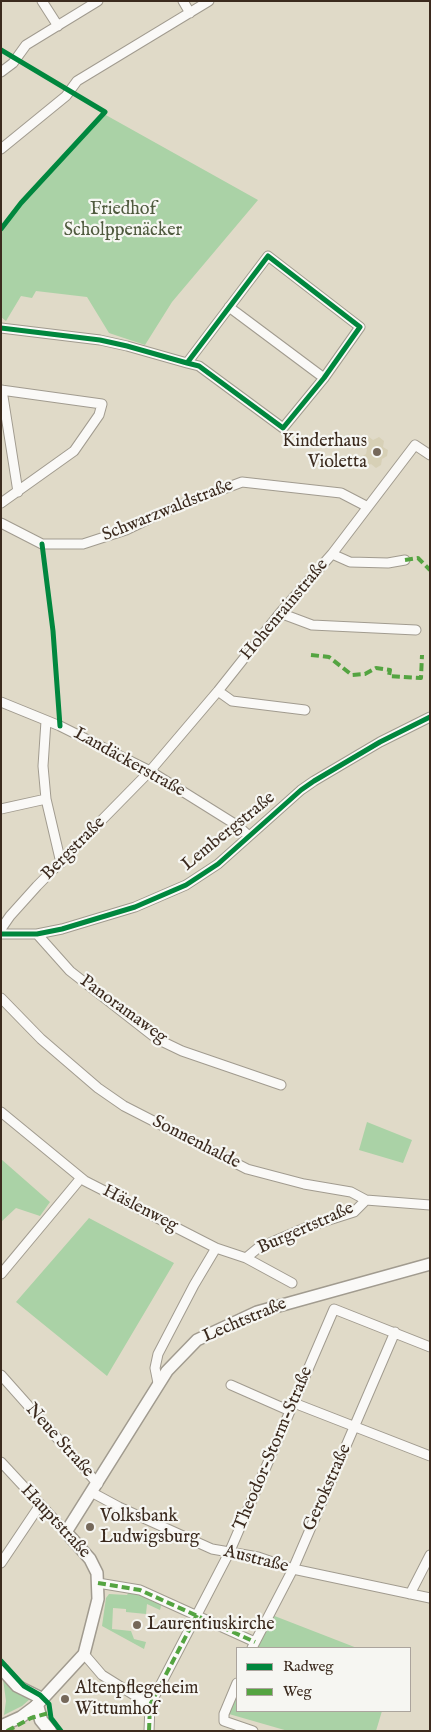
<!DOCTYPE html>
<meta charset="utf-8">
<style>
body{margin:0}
#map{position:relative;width:431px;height:1732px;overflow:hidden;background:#e0dac8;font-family:"IM FELL English",serif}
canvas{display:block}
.frame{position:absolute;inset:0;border:2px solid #3b2a1e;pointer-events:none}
.legend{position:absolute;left:236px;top:1647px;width:175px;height:65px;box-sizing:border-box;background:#f6f6f2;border:1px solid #aba49d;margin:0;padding:6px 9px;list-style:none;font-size:15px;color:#3b2a1e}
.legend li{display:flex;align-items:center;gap:10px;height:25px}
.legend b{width:25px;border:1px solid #aba49d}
</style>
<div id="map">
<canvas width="431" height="1732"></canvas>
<div class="frame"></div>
<ul class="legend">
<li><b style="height:6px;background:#00873e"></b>Radweg</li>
<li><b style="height:6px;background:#54a441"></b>Weg</li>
</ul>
</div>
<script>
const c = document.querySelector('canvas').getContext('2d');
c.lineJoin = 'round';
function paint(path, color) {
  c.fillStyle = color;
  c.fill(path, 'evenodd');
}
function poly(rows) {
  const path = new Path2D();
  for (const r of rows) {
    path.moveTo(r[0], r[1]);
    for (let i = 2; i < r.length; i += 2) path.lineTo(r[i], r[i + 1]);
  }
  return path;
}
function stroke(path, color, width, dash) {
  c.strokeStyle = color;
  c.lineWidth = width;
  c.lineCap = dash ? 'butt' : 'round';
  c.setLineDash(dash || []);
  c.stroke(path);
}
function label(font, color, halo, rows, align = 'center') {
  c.font = font + ' "IM FELL English",serif';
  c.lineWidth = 4.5;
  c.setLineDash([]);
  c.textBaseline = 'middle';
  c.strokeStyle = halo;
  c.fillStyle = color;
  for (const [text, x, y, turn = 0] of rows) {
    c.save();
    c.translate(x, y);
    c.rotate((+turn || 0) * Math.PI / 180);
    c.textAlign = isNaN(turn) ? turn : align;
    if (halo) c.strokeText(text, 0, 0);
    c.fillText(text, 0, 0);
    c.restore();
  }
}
const built = poly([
 [368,436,373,440,379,437,384,441,383,447,388,450,387,456,382,459,381,465,376,468,371,464,365,467,360,463,361,457,366,454,367,449,362,445,363,439]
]);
const green = poly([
 [104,114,258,200,172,302,145,345,109,333,87,297,36,291,32,298,21,296,6,321,1,317,1,232,22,204],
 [367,1122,412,1140,403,1163,359,1150],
 [1,1159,50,1202,40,1216,16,1208,1,1222],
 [89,1218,174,1263,107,1376,16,1302],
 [129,1592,154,1599,160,1602,161,1606,160,1610,147,1604,146,1614,126,1612,126,1609,113,1608,112,1629,131,1631,134,1639,146,1642,144,1649,102,1626,106,1598,109,1594,127,1595],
 [272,1615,357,1648,258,1648],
 [3,1679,20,1695,30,1699,22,1706,4,1715,6,1701],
 [237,1695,237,1711,382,1711,376,1731,288,1731,229,1714]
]);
const minor = poly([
 [42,1,58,26],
 [183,1,190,13],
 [1,72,13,63,26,45,98,1],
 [1,149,66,96,77,81,209,1],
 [229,307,324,378],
 [1,328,100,340,127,346,187,363,199,366,283,428,324,378,360,327,268,256,187,363],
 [1,390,102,404,99,415,74,451,1,503],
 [2,390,18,492],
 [1,523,42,544,83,544,126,530,170,509,242,482,341,493,366,506],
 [332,554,350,562,388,563,405,560],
 [280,613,312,625,416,630],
 [218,691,232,701,305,710],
 [1,702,60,726,150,771,238,826,249,836],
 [46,721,43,766,46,799,61,863],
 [1,809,46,799],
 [1,929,10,916,37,886,150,771,218,691,280,613,332,554,415,445,430,455],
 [1,934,37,934,62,929,135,907,186,885,218,864,301,790,314,781,380,742,430,717],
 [37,934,70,971,157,1039,182,1051,281,1085],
 [1,998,41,1039,98,1088,124,1106,247,1169,304,1184,351,1192,366,1200,430,1205],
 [1,1112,85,1181,216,1248,246,1258,292,1283],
 [246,1258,258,1248,307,1227,354,1212,366,1200],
 [1,1274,81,1178],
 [1,1375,98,1484],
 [158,1383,155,1368,158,1354,194,1285,216,1248],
 [231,1385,290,1411],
 [294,1403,430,1456],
 [1,1462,66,1532],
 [93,1493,119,1507,212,1549,258,1557,293,1569,430,1598],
 [1,1563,40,1505],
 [98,1583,140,1590,255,1642],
 [410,1594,430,1555],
 [252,1648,293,1569,395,1332],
 [84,1654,102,1675,150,1705],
 [237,1683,224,1714,224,1721,253,1731],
 [149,1731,150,1705,229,1553,334,1309,430,1347]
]);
const tertiary = poly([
 [1,1668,17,1686,43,1699],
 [1,1726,21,1717,37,1705,84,1654,98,1599,97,1573,90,1559,66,1532,167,1371,197,1340,257,1312,430,1264]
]);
const secondary = poly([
 [37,1705,41,1720,50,1731]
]);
const quiet = poly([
 [405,560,418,558,430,570],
 [311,655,329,657,352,675,365,674,376,668,390,670,389,676,421,678,422,655],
 [98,1583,140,1590,255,1642],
 [7,1731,31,1718,49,1713],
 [149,1731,150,1705,197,1615]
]);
const cycleway = poly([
 [1,50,105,112,21,203,1,229],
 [1,328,100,340,127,346,187,363,199,366,283,428,324,378,360,327,268,256,187,363],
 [42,544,53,631,60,726],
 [1,934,37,934,62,929,135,907,186,885,218,864,301,790,314,781,380,742,430,717],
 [1,1661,24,1686,40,1695,49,1704,51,1718,61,1731]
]);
const markers = [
 [377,452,5,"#75685a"],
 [90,1527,5,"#75685a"],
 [137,1625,5,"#75685a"],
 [65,1699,5,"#75685a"]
];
const parkNames = [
 ["Friedhof",123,210],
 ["Scholppenäcker",123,231]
];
const poiNames = [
 ["Kinderhaus",367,442,"right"],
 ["Violetta",367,463,"right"],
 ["Volksbank",100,1517],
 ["Ludwigsburg",100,1538],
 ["Laurentiuskirche",147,1625],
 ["Altenpflegeheim",75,1689],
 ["Wittumhof",75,1710]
];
const streetNames = [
 ["Schwarzwaldstraße",168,511,-22],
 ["Hohenrainstraße",285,610,-50],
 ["Landäckerstraße",129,763,29],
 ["Lembergstraße",229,832,-39],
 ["Bergstraße",74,849,-45],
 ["Panoramaweg",123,1010,36],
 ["Sonnenhalde",196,1143,27],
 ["Häslenweg",140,1209,27],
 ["Burgertstraße",306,1229,-24],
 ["Lechtstraße",245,1321,-23],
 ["Neue Straße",59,1441,48],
 ["Theodor-Storm-Straße",274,1449,-67],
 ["Gerokstraße",328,1488,-66],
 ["Hauptstraße",55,1522,47],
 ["Austraße",256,1560,14]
];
paint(built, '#d7d0b6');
paint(green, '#aad2a6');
stroke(minor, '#a19b8f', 11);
stroke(tertiary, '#a19b8f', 14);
stroke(secondary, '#a19b8f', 15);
stroke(minor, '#faf9f7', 9);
stroke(tertiary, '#faf9f7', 11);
stroke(secondary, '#faf9f7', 12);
stroke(quiet, '#54a441', 4, [8, 4]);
stroke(cycleway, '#00873e', 5);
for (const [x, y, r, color] of markers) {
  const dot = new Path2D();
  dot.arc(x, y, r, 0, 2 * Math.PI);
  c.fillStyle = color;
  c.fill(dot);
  stroke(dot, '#f6f6f2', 2);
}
label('18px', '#4f5a3e', '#f6f6f2', parkNames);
label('18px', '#3b2a1e', '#f6f6f2', poiNames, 'left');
label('18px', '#3b2a1e', '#f6f6f2', streetNames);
</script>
